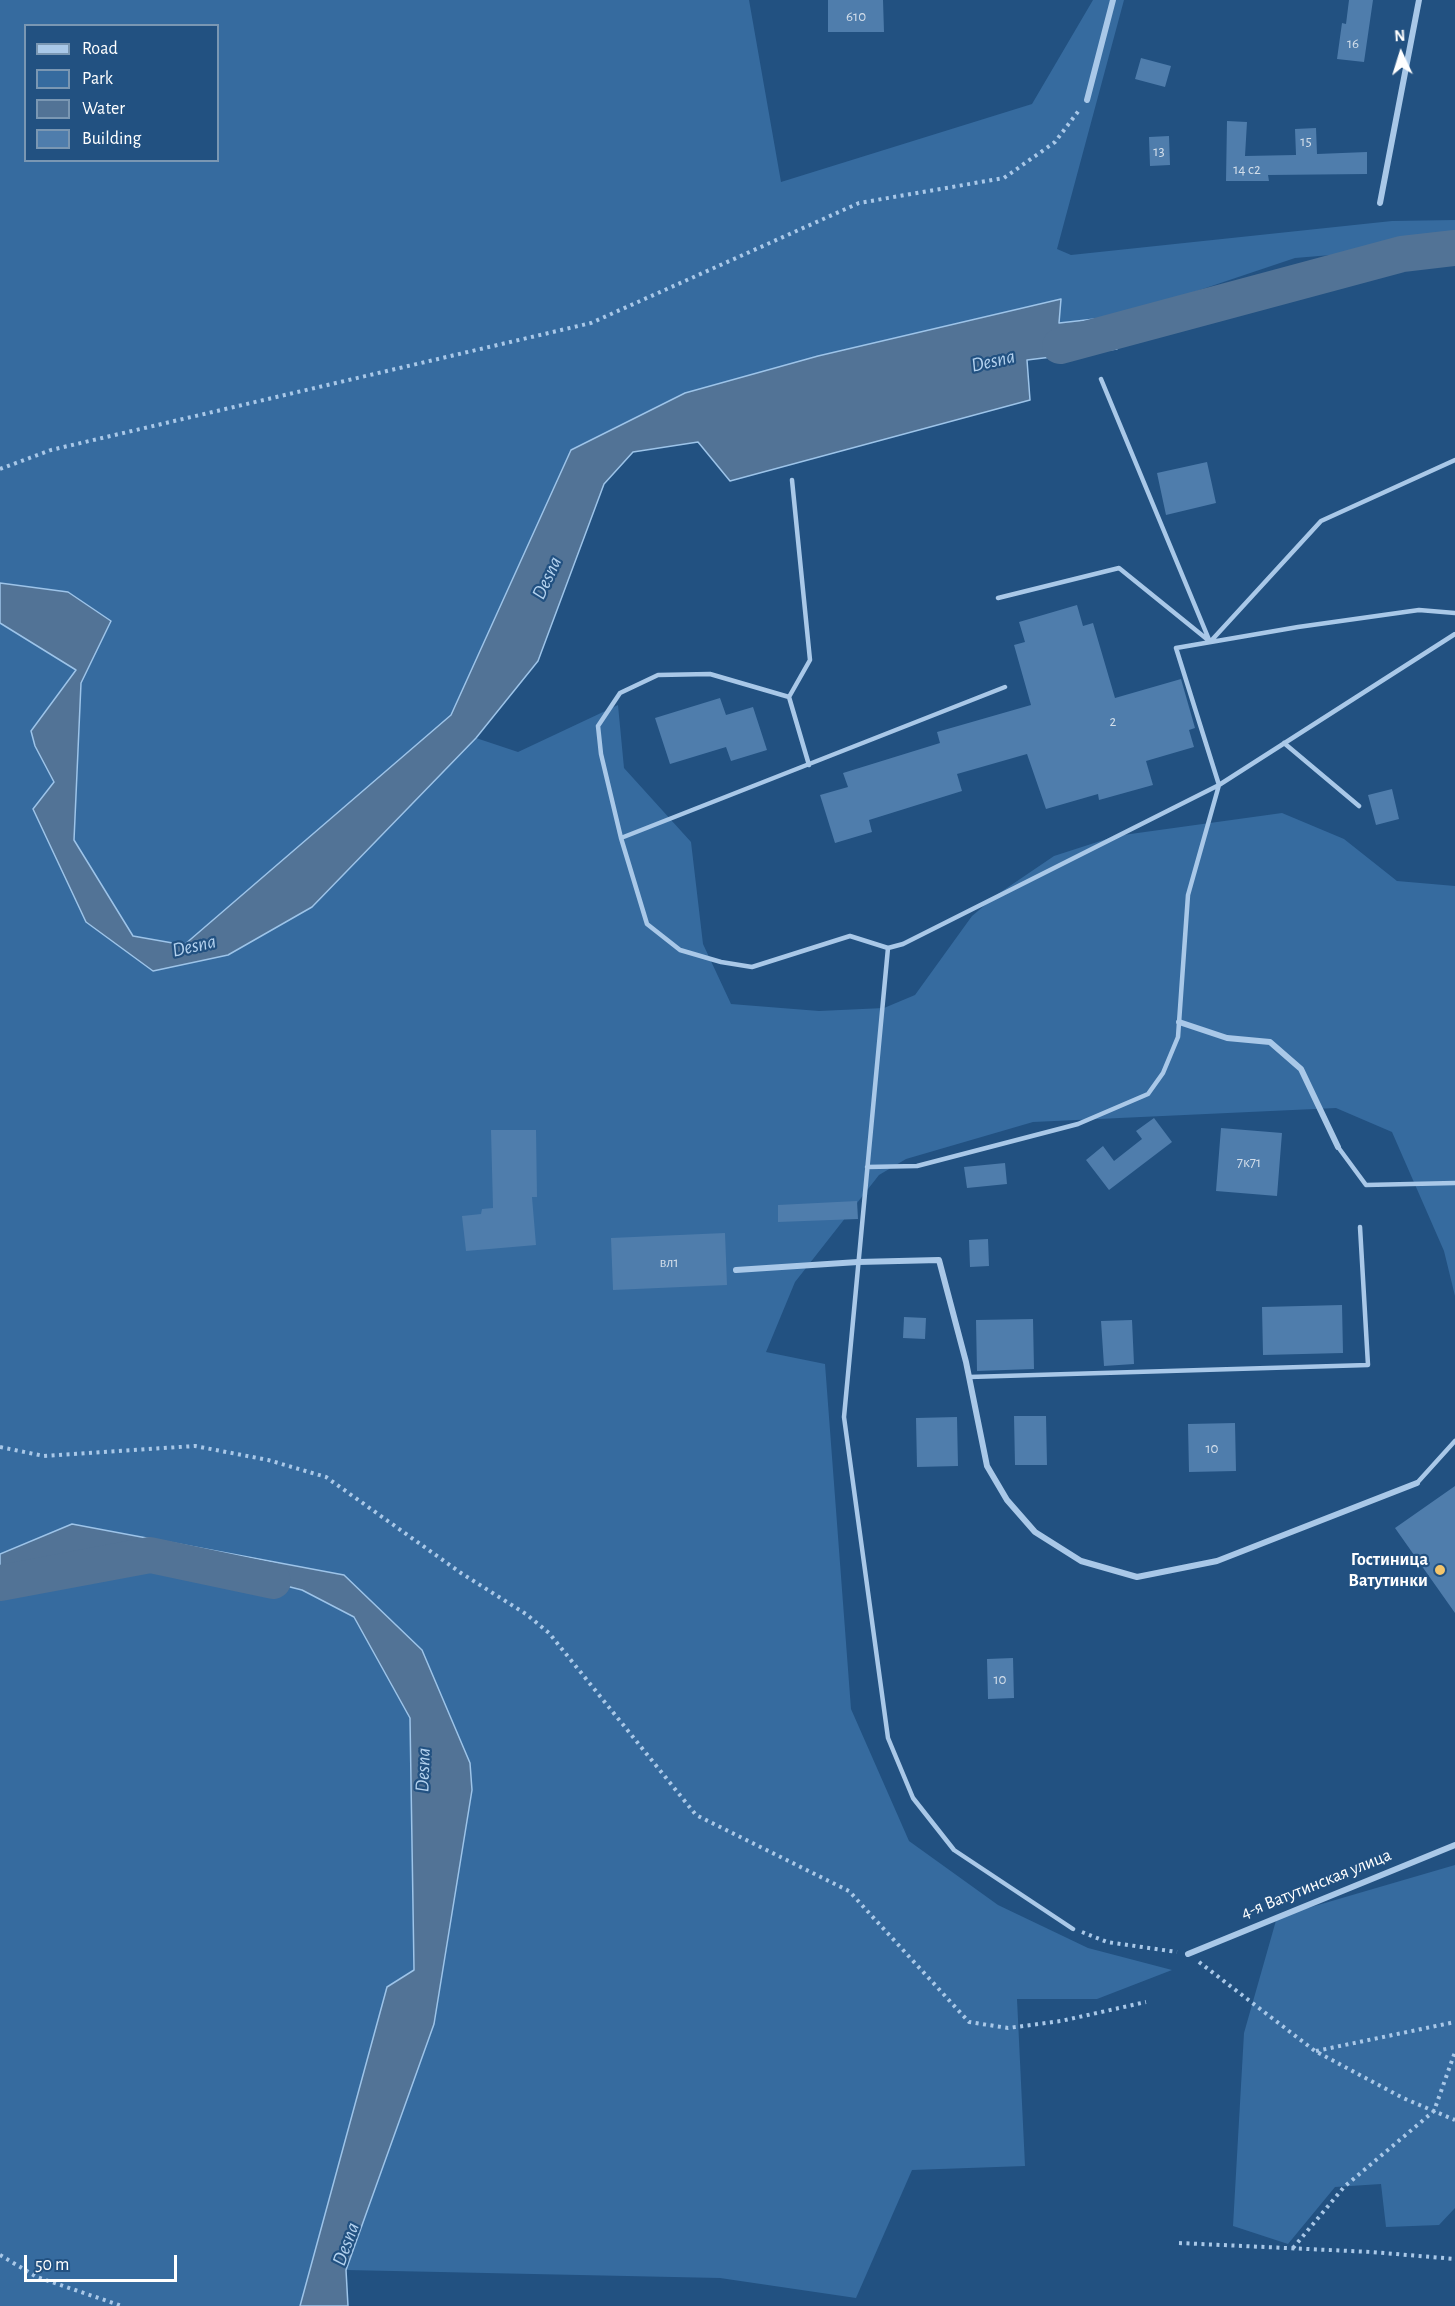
<!DOCTYPE html>
<meta charset="utf-8">
<style>
body{margin:0}
#map{position:relative;width:1455px;height:2306px;overflow:hidden;background:#225181;font-family:"Alegreya Sans",sans-serif}
canvas{display:block}
.legend{position:absolute;left:24px;top:24px;width:195px;height:138px;box-sizing:border-box;background:#225181;border:2px solid #7a97b3;margin:0;padding:8px 10px;list-style:none;font-size:18px;color:#fff}
.legend li{display:flex;align-items:center;gap:12px;height:30px}
.legend b{width:30px;border:2px solid #7a97b3}
.north{position:absolute;left:1371px;top:24px;width:60px;height:60px;-webkit-text-stroke:4px #225181;paint-order:stroke;rotate:356deg;font-size:16px;font-weight:700;line-height:24px;text-align:center;color:#fff}
.north::after{content:'';display:block;margin:auto;width:21px;height:27px;background:#fff;clip-path:polygon(50% 0,100% 100%,50% 72%,0 100%)}
.scale{position:absolute;left:24px;top:2255px;width:153px;height:27px;box-sizing:border-box;border:3px solid #fff;border-top:0;padding-left:8px;font-size:18px;line-height:21px;white-space:nowrap;color:#fff;-webkit-text-stroke:4px #225181;paint-order:stroke}
</style>
<div id="map">
<canvas width="1455" height="2306"></canvas>
<ul class="legend">
<li><b style="height:8px;background:#a9c8e8"></b>Road</li>
<li><b style="height:16px;background:#366b9f"></b>Park</li>
<li><b style="height:16px;background:#527396"></b>Water</li>
<li><b style="height:16px;background:#4f7dac"></b>Building</li>
</ul>
<div class="north">N</div>
<div class="scale">50 m</div>
</div>
<script>
const c = document.querySelector('canvas').getContext('2d');
c.lineJoin = 'round';
function paint(path, color) {
  c.fillStyle = color;
  c.fill(path, 'evenodd');
}
function poly(rows) {
  const path = new Path2D();
  for (const r of rows) {
    path.moveTo(r[0], r[1]);
    for (let i = 2; i < r.length; i += 2) path.lineTo(r[i], r[i + 1]);
  }
  return path;
}
function stroke(path, color, width, dash) {
  c.strokeStyle = color;
  c.lineWidth = width;
  c.lineCap = dash ? 'butt' : 'round';
  c.setLineDash(dash || []);
  c.stroke(path);
}
function label(font, color, halo, rows, align = 'center') {
  c.font = font + ' "Alegreya Sans",sans-serif';
  c.lineWidth = 4.5;
  c.setLineDash([]);
  c.textBaseline = 'middle';
  c.strokeStyle = halo;
  c.fillStyle = color;
  for (const [text, x, y, turn = 0] of rows) {
    c.save();
    c.translate(x, y);
    c.rotate((+turn || 0) * Math.PI / 180);
    c.textAlign = isNaN(turn) ? turn : align;
    if (halo) c.strokeText(text, 0, 0);
    c.fillText(text, 0, 0);
    c.restore();
  }
}
const green = poly([
 [0,0,749,0,781,182,1032,104,1093,0,1124,0,1057,249,1071,255,1392,221,1455,220,1455,235,1367,252,1295,258,1137,311,1095,319,1059,323,1060,299,818,356,685,393,571,450,451,715,184,945,133,936,74,840,81,683,111,621,68,592,0,583],
 [26,26,218,26,218,160,26,160],
 [0,623,76,670,31,731,35,746,54,782,34,809,153,971,312,907,476,738,518,752,618,705,624,768,691,842,703,944,731,1004,819,1011,884,1008,915,995,972,916,998,894,1054,856,1116,836,1282,813,1344,839,1397,881,1455,886,1455,1296,1444,1251,1392,1132,1336,1108,1033,1122,906,1159,879,1175,795,1282,766,1352,825,1364,851,1709,909,1841,998,1905,1088,1948,1172,1970,1097,1999,1017,1999,1025,2166,912,2170,856,2298,720,2278,346,2270,434,2024,472,1790,344,1575,72,1524,0,1554],
 [150,1555,167,1556,302,1590,354,1617,410,1718,414,1971,387,1987,300,2306,0,2306,0,1588,74,1561],
 [1455,1865,1455,2208,1439,2225,1386,2227,1381,2184,1335,2187,1288,2244,1233,2226,1244,2033,1277,1917]
]);
const water = poly([
 [1061,299,1059,323,1095,319,1117,349,1027,360,1030,400,730,481,698,442,633,452,604,484,538,661,476,738,312,907,228,955,153,971,86,922,33,809,54,782,35,746,31,731,76,670,0,623,0,583,68,592,111,621,81,683,74,840,133,936,184,945,451,715,571,450,685,393,818,356,1061,299],
 [72,1524,344,1575,422,1650,470,1763,472,1790,434,2024,346,2270,348,2306,300,2306,387,1987,414,1970,410,1718,354,1617,302,1590,167,1556,150,1555,74,1561,0,1588,0,1554,72,1524]
]);
const river = poly([
 [1060,346,1402,254,1455,248],
 [0,1583,150,1555,273,1581]
]);
const building = poly([
 [828,0,883,0,884,32,828,32],
 [1349,0,1373,0,1364,62,1337,59,1342,23,1346,24],
 [1141,58,1171,66,1165,87,1135,79],
 [1227,121,1247,122,1245,156,1296,155,1295,129,1316,128,1317,154,1367,152,1367,174,1268,175,1269,181,1226,181],
 [1169,136,1170,165,1150,166,1149,137],
 [1207,462,1216,503,1166,515,1157,473],
 [1077,605,1083,626,1093,623,1115,698,1181,679,1195,728,1189,730,1194,747,1146,761,1153,785,1099,800,1098,794,1046,809,1027,754,957,774,962,791,869,820,872,832,835,843,820,795,848,787,843,773,940,743,937,732,1031,705,1014,645,1025,642,1019,622],
 [720,698,726,715,753,707,767,750,731,761,726,747,670,764,655,718],
 [1392,789,1399,819,1376,825,1368,795],
 [1154,1118,1172,1142,1109,1190,1086,1160,1103,1146,1114,1161,1142,1139,1136,1131],
 [1221,1128,1282,1133,1277,1196,1216,1191],
 [491,1130,536,1130,537,1197,532,1197,536,1245,466,1251,462,1216,481,1214,482,1209,493,1208],
 [1005,1163,1007,1184,967,1188,964,1167],
 [857,1201,858,1219,778,1222,778,1205],
 [725,1233,727,1285,613,1290,611,1238],
 [988,1239,989,1266,970,1267,969,1240],
 [1342,1305,1343,1353,1263,1355,1262,1307],
 [904,1317,926,1318,925,1339,903,1338],
 [1033,1319,1034,1369,977,1371,976,1320],
 [1132,1320,1134,1364,1104,1366,1101,1321],
 [1014,1416,1046,1416,1047,1465,1015,1465],
 [957,1417,958,1466,917,1467,916,1418],
 [1235,1423,1236,1471,1189,1472,1188,1424],
 [1455,1486,1455,1613,1395,1528],
 [1013,1658,1014,1698,988,1699,987,1659]
]);
const path = poly([
 [0,469,51,450,591,323,859,203,1004,178,1055,142,1080,109],
 [0,1447,44,1456,195,1446,268,1460,326,1477,461,1573,526,1614,549,1633,696,1815,849,1891,969,2022,1008,2028,1061,2021,1146,2002],
 [1082,1932,1107,1942,1177,1952],
 [1199,1962,1315,2051,1403,2098,1455,2120],
 [1316,2051,1455,2022],
 [1179,2243,1372,2252,1455,2259],
 [1293,2248,1344,2187,1434,2111,1455,2052],
 [0,2255,37,2277,122,2306]
]);
const lane = poly([
 [1101,379,1210,642],
 [792,480,810,660,789,697,809,765],
 [998,598,1119,568,1208,640],
 [1210,642,1321,521,1455,460],
 [1284,743,1359,806],
 [621,838,601,754,598,726,620,693,658,675,710,674,789,697],
 [888,948,850,936,752,967,721,962,680,950,647,924,621,838,1005,687],
 [1338,1147,1366,1185,1455,1183],
 [867,1167,917,1166,1078,1124,1148,1094,1163,1073,1178,1037,1188,895,1219,785,1455,634],
 [969,1377,1368,1365,1360,1227],
 [1417,1483,1455,1441],
 [1073,1929,954,1850,913,1798,888,1738,844,1417,888,948,903,944,1219,785,1176,648,1298,627,1419,610,1455,613]
]);
const street = poly([
 [1087,100,1113,0],
 [1380,203,1419,0],
 [1179,1022,1227,1038,1270,1042,1301,1069,1338,1147],
 [736,1270,858,1262,939,1260,966,1362,987,1466,1007,1500,1035,1532,1081,1561,1137,1577,1217,1561,1417,1483],
 [1188,1954,1455,1845]
]);
const markers = [
 [1440,1570,6,"#f4c56b"]
];
const numberNames = [
 ["610",856,16],
 ["16",1353,43],
 ["15",1306,141],
 ["13",1159,151],
 ["14 с2",1247,169],
 ["2",1113,721],
 ["7к71",1249,1162],
 ["вл1",669,1262],
 ["10",1212,1448],
 ["10",1000,1679]
];
const poiNames = [
 ["Гостиница",1428,1560],
 ["Ватутинки",1428,1581]
];
const streetNames = [
 ["4-я Ватутинская улица",1316,1884,-22]
];
const waterNames = [
 ["Desna",993,361,-13],
 ["Desna",547,578,-65],
 ["Desna",194,946,-13],
 ["Desna",423,1770,-88],
 ["Desna",346,2244,-70]
];
paint(green, '#366b9f');
paint(water, '#527396');
stroke(water, '#9dc4e9', 1.5);
stroke(river, '#527396', 36);
paint(building, '#4f7dac');
stroke(path, '#a9c8e8', 4, [3, 4.5]);
stroke(lane, '#a9c8e8', 4.5);
stroke(street, '#a9c8e8', 6);
for (const [x, y, r, color] of markers) {
  const dot = new Path2D();
  dot.arc(x, y, r, 0, 2 * Math.PI);
  c.fillStyle = color;
  c.fill(dot);
  stroke(dot, '#225181', 2);
}
label('15px', '#d3deea', null, numberNames);
label('bold 18px', '#fff', '#225181', poiNames, 'right');
label('18px', '#fff', '#225181', streetNames);
label('italic 20px', '#b4d2ef', '#225181', waterNames);
</script>
